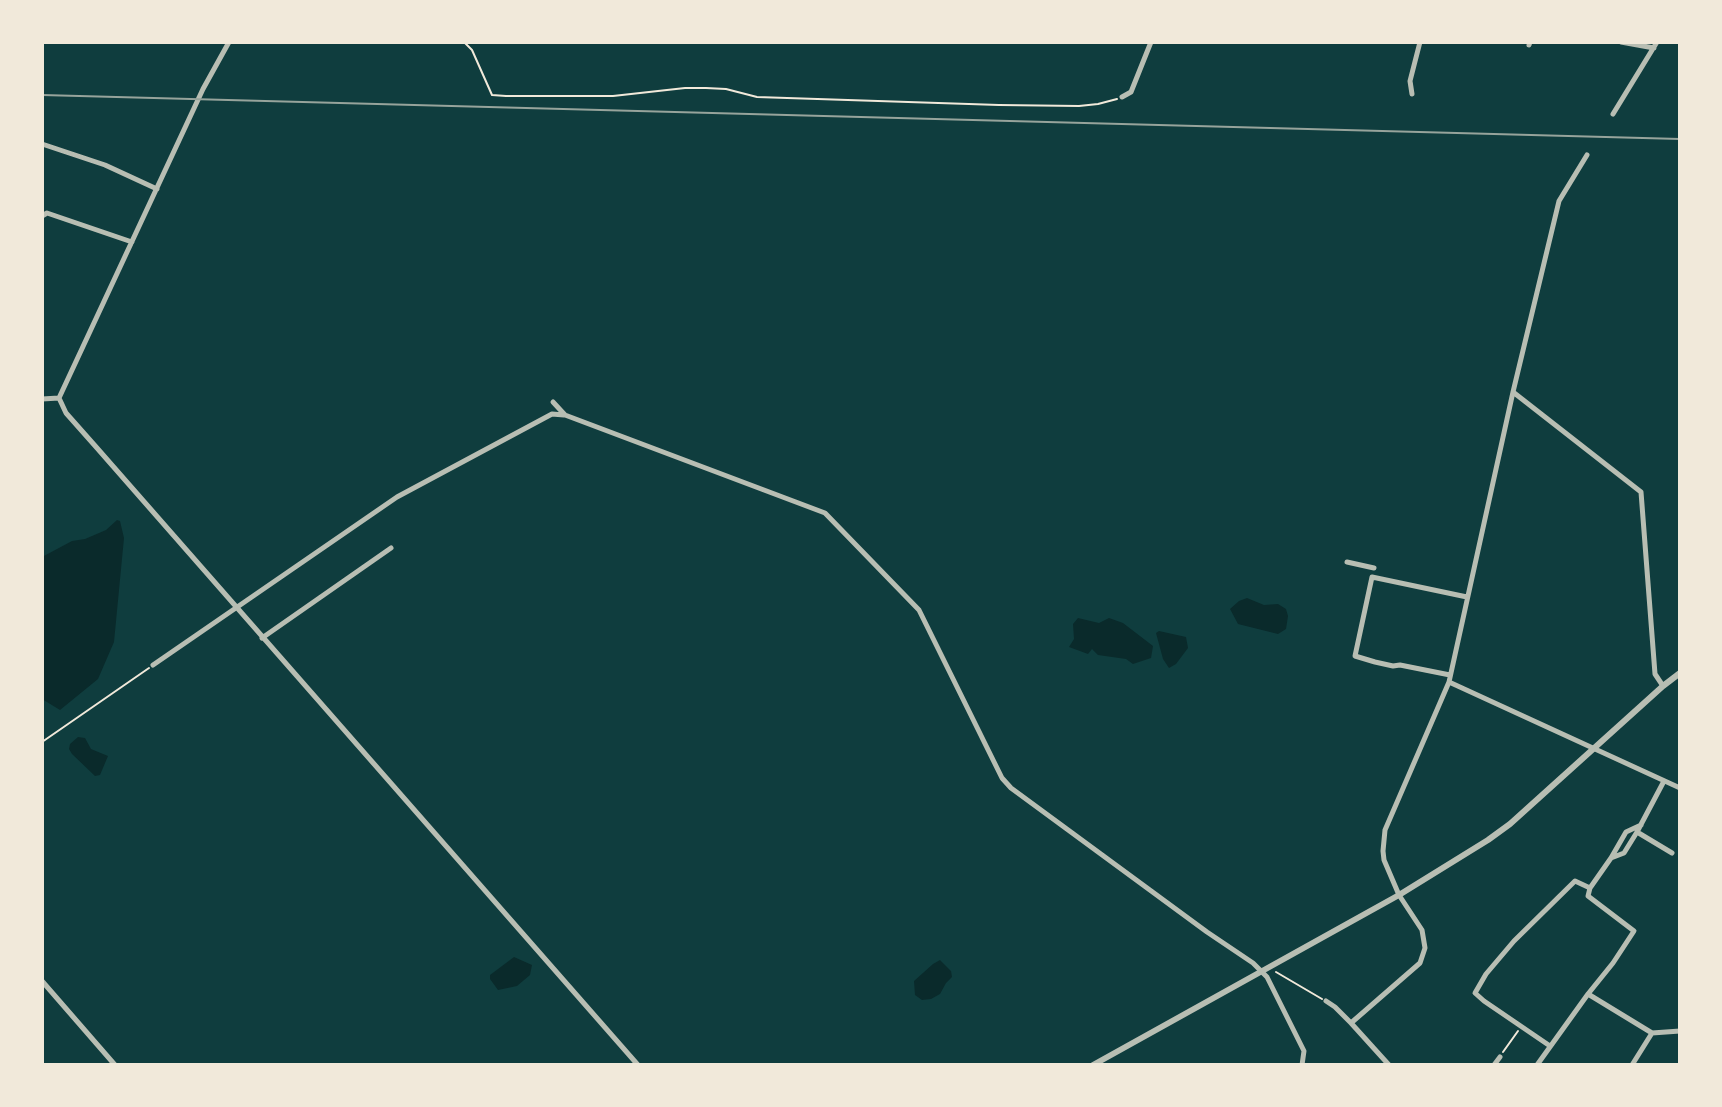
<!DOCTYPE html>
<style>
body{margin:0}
#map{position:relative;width:1722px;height:1107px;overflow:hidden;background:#0f3d3e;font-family:Lato,sans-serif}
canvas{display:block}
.frame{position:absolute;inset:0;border:44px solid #f1e9da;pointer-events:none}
</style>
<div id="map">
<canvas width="1722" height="1107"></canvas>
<div class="frame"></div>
</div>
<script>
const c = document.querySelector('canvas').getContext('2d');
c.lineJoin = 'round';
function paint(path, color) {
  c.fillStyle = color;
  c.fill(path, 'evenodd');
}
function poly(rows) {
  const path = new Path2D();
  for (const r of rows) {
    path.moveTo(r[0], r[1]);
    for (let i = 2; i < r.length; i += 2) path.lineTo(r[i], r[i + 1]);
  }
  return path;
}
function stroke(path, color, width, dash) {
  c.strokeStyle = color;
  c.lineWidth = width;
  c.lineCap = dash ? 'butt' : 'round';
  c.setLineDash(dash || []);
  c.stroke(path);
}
const water = poly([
 [117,520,120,521,124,538,114,642,98,679,60,710,42,699,42,557,72,541,85,539,106,530],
 [1247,598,1264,605,1278,604,1286,609,1288,616,1286,629,1278,634,1238,624,1230,609,1239,601],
 [1078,618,1099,623,1109,618,1123,623,1153,646,1151,658,1133,664,1126,659,1098,655,1092,649,1088,654,1069,647,1074,639,1073,624],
 [1159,631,1186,637,1188,648,1176,664,1169,668,1163,659,1156,633],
 [78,737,85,738,91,749,108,756,100,775,95,776,72,754,69,749,70,744],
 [514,957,532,965,530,975,517,986,498,990,490,979,490,975],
 [940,960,951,971,952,977,946,983,940,994,931,999,922,1000,915,995,914,981,933,964]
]);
const path = poly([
 [464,42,472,50,492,95,506,96,613,96,685,88,706,88,726,89,757,97,999,105,1079,106,1098,104,1117,99],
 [42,742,149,668],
 [1276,972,1322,999],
 [1503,1052,1518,1031]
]);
const minor = poly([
 [1621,42,1654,48],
 [1529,45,1530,42],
 [1412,94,1410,81,1420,42],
 [1122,97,1131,92,1151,42],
 [1613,114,1657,42],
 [42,144,105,165,157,189],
 [42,216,47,213,132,242],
 [1513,392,1641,492,1655,674,1663,686],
 [59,398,66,413,97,448,638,1065],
 [59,398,203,89,229,42],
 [42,399,59,398],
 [553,402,565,415,825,513,919,610,1002,778,1011,788,1207,932,1253,963,1267,977,1304,1051,1302,1065],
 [1347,562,1374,568],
 [262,638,391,548],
 [153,665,397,497,552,414,564,415],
 [1450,675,1400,665,1393,666,1375,662,1355,656,1372,577,1467,597],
 [1449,682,1680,788],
 [1664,781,1637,832,1672,853],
 [1637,832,1624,853,1611,858,1590,888,1588,896,1634,931,1613,963,1588,994,1652,1033,1680,1031],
 [1611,858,1626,832,1641,825],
 [42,981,115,1065],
 [1326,1001,1335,1007,1351,1023,1389,1065],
 [1351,1023,1420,963,1425,948,1422,930,1399,895,1384,860,1383,851,1385,830,1449,682,1513,392,1559,201,1587,155],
 [1550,1046,1484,1001,1475,993,1486,974,1514,941,1575,881,1590,888],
 [1494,1065,1500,1057],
 [1537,1065,1588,994],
 [1632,1065,1652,1033]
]);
const tertiary = poly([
 [1093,1065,1399,895,1488,840,1510,824,1663,686,1680,673]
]);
const rail = poly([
 [42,95,1680,139]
]);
paint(water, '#0a2a2b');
stroke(path, '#f1e9da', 2);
stroke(minor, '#b8beb3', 5);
stroke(tertiary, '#b8beb3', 6);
stroke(rail, '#97a49c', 2);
</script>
